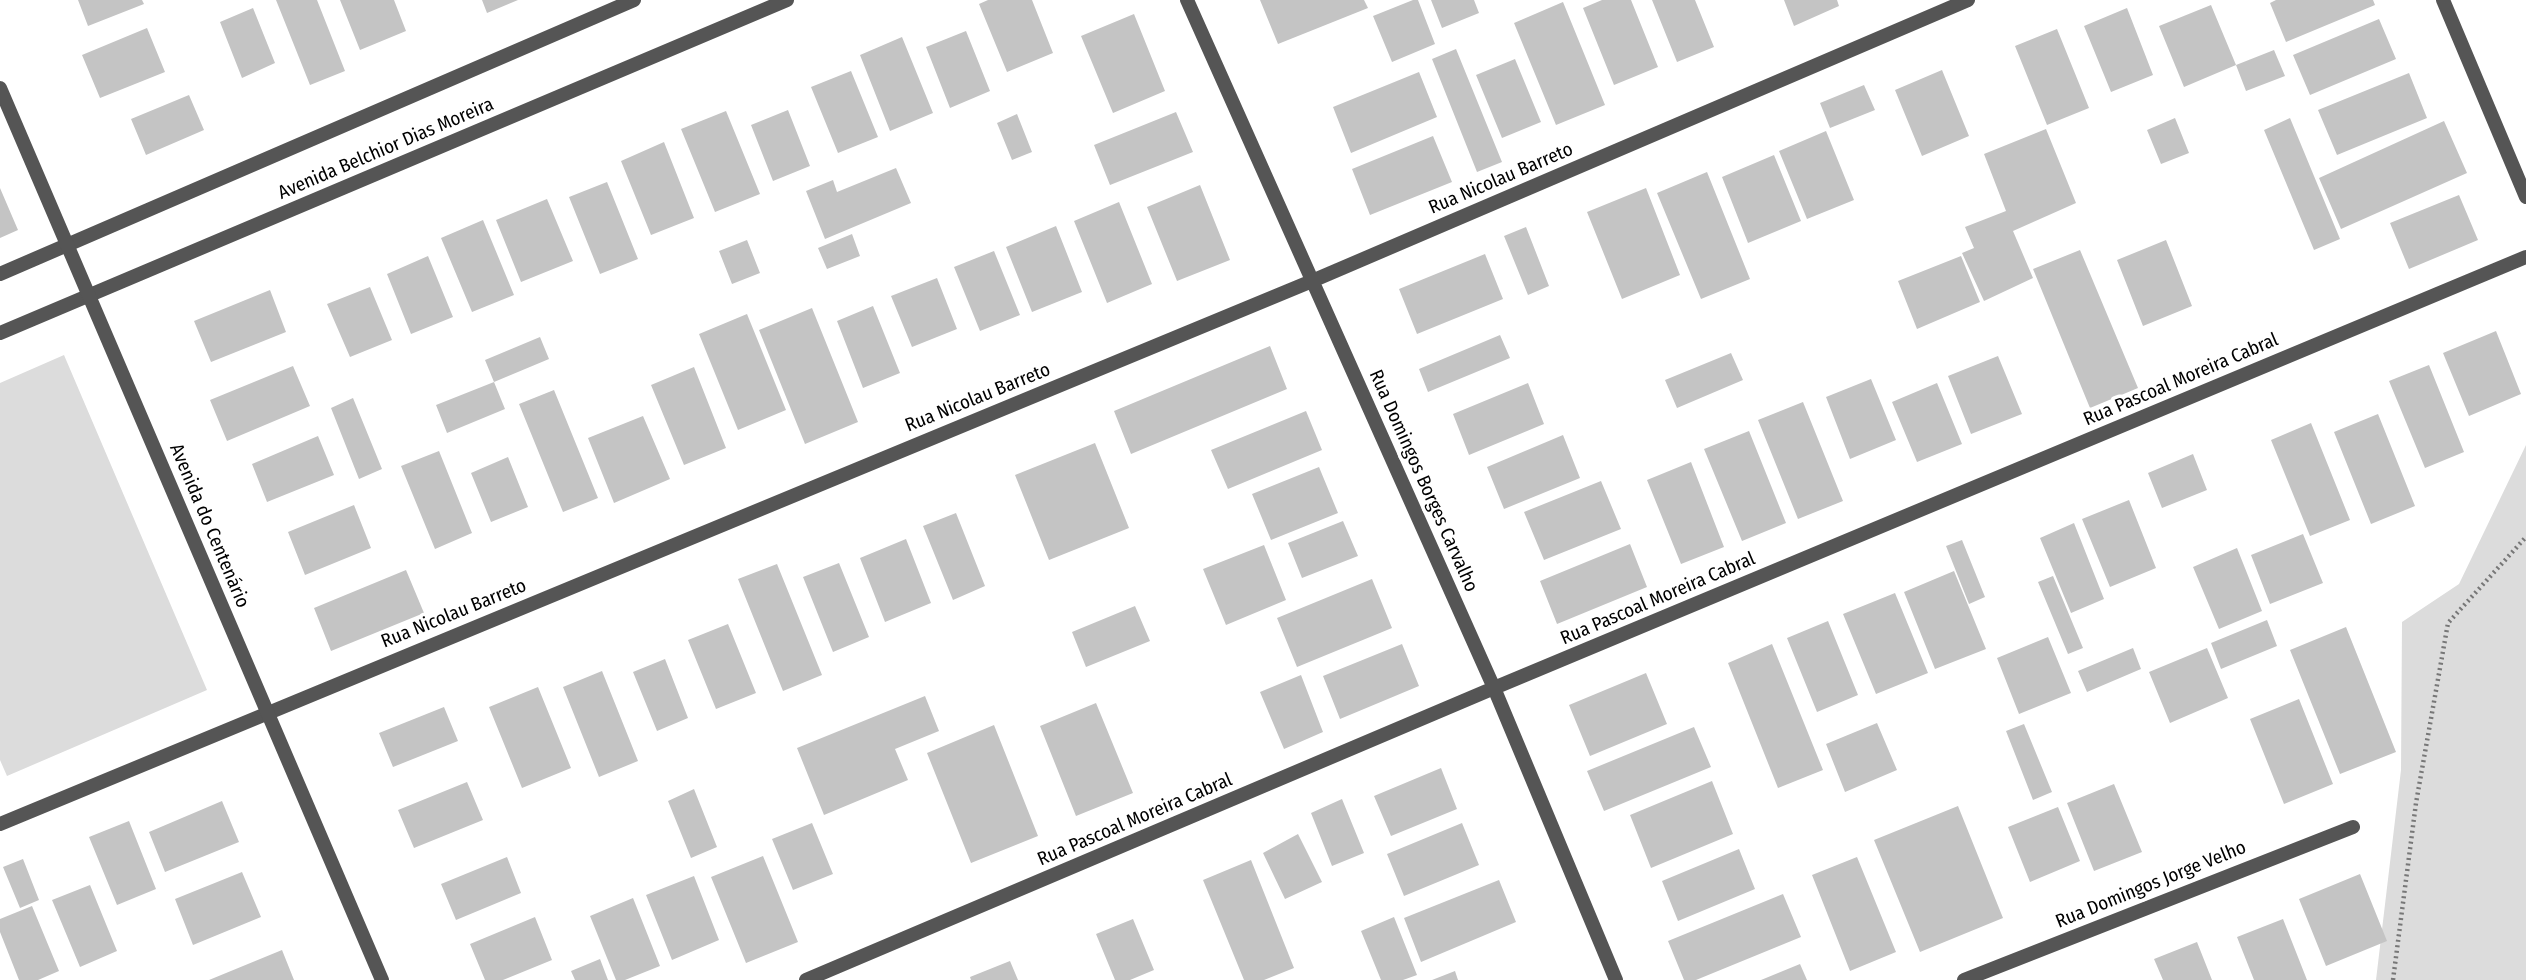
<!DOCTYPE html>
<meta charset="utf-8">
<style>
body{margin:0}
canvas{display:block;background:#fff}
</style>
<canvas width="2526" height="980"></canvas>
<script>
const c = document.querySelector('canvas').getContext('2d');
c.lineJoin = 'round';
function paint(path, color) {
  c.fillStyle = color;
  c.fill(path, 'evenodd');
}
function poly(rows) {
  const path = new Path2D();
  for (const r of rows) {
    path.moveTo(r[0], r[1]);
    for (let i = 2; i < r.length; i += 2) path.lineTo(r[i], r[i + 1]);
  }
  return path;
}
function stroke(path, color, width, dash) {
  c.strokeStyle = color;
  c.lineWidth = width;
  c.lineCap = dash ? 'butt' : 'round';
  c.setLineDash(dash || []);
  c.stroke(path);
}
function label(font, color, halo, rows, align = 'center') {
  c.font = font + ' "Fira Sans Condensed",sans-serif';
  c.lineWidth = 7;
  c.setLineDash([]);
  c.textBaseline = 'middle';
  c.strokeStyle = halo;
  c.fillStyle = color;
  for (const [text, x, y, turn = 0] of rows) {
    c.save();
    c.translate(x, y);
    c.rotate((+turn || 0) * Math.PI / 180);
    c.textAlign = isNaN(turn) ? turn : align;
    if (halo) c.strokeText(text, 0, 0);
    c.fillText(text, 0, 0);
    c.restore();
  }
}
const green = poly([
 [64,355,207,690,7,776,0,760,0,383],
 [2526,445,2526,980,2376,980,2401,770,2402,622,2459,584]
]);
const building = poly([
 [78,0,142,0,144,4,88,26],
 [276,0,317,0,345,71,310,85],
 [340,0,394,0,406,31,360,50],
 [482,0,518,0,487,13],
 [988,0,1032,0,1053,53,1007,72,979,4],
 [1260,0,1364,0,1368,8,1278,44],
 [1413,0,1418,0,1435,44,1392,62,1373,16],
 [1431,0,1474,0,1479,13,1442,28],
 [1602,0,1631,0,1658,67,1614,85,1583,8],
 [1652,0,1695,0,1714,47,1677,62],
 [1784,0,1837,0,1839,6,1794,26],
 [2276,0,2373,0,2375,5,2286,42,2270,3],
 [1563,2,1605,105,1556,125,1514,23],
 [2211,5,2236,65,2184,87,2159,26],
 [253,8,275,63,242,78,220,22],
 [2127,8,2153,75,2111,92,2084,26],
 [1134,14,1165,91,1113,113,1081,36],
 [2379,19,2396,59,2310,95,2293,55],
 [147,28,165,72,100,98,82,55],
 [2057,29,2089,108,2047,125,2015,46],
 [966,31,990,91,950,108,926,47],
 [902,37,933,113,890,131,860,55],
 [1456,49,1502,162,1477,172,1432,59],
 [2274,50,2285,76,2246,91,2236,65],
 [1515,59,1541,122,1502,138,1476,75],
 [1942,70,1969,136,1922,156,1895,90],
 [851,71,878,137,838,153,811,87],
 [1419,72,1437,117,1351,153,1333,107],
 [2409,73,2427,118,2337,155,2318,110],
 [1864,85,1875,110,1830,128,1820,103],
 [189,95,204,130,146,155,131,119],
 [788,110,810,166,773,181,751,125],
 [726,111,760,194,715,212,681,129],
 [1176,112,1193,152,1110,185,1094,145],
 [1017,114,1032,152,1012,160,997,123],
 [2175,118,2189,153,2161,164,2147,130],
 [2290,118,2340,239,2314,250,2264,130],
 [2444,121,2467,173,2341,229,2319,178],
 [2046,129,2076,203,2013,231,2033,278,1984,301,1962,253,1974,248,1965,227,2006,211,1984,154],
 [1826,131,1854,200,1807,219,1779,151],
 [1433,136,1452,182,1370,215,1352,169],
 [664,142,694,218,651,235,621,161],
 [1774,155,1801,221,1748,243,1722,177],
 [896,168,911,203,825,239,806,191,833,180,837,192],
 [1707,172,1750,279,1701,299,1657,193],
 [607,182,638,259,600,274,569,197],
 [1200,185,1230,260,1177,281,1147,207],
 [0,188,18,230,0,238],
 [1646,188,1680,275,1622,299,1587,212],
 [2459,195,2478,240,2409,269,2390,223],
 [547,199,573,261,521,282,496,220],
 [1119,202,1152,284,1107,303,1074,221],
 [483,220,514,295,472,312,441,238],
 [1056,226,1082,292,1032,312,1006,247],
 [1526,227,1549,286,1528,295,1504,236],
 [852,234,860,256,827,269,818,248],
 [747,240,760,273,732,284,719,251],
 [2166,240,2192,306,2143,326,2117,260],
 [2080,250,2138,388,2090,408,2033,269],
 [994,251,1020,315,980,331,954,267],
 [1485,254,1503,299,1417,334,1399,289],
 [428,256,453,317,411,334,387,274],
 [1961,256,1980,302,1917,329,1898,281],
 [937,278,957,329,912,347,891,296],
 [370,287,392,340,350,357,327,304],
 [270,290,286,332,211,362,194,321],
 [873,306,900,373,863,388,837,321],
 [812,308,858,422,805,444,759,330],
 [747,314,786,410,738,430,699,334],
 [2496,331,2521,394,2469,416,2443,353],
 [1500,335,1510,358,1428,392,1419,369],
 [540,337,549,359,494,382,485,360],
 [1270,346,1287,389,1131,454,1114,411],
 [1731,353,1743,380,1677,408,1665,380],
 [1998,356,2022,414,1971,434,1948,376],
 [2429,365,2464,452,2425,468,2389,381],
 [293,366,310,406,227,441,210,400],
 [694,367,726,448,684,465,651,385],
 [1871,379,1896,440,1850,459,1826,397],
 [494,382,505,409,447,433,436,405],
 [1528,383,1544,424,1469,455,1453,414],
 [1937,383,1962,444,1917,462,1892,402],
 [554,390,598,498,563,512,519,404],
 [353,398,382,469,359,479,331,408],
 [1803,402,1843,501,1798,519,1758,420],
 [1306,411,1322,450,1228,489,1211,450],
 [2378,414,2415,506,2371,524,2334,432],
 [643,416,670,479,614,503,588,438],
 [2311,423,2350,520,2310,536,2271,440],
 [1749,431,1786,523,1742,541,1704,449],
 [1563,435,1580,478,1504,509,1487,467],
 [318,436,334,475,267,502,252,464],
 [1095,443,1129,528,1049,560,1015,475],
 [439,451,472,533,435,549,401,466],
 [2193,454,2207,490,2162,508,2148,473],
 [508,457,528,507,491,522,471,473],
 [1691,462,1724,547,1681,564,1647,480],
 [1319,467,1338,513,1271,540,1252,494],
 [1601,481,1621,529,1544,560,1524,512],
 [2129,500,2156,568,2110,587,2082,519],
 [354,505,371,548,305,575,288,532],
 [956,513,985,586,953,600,923,526],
 [1343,521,1358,556,1302,578,1288,543],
 [2074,523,2104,599,2071,613,2040,538],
 [2303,534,2323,583,2270,604,2251,555],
 [906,539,931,603,885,622,860,558],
 [1962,540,1985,597,1969,604,1946,546],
 [1630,544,1647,587,1557,624,1540,581],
 [1264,545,1286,600,1226,625,1203,569],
 [2237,548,2262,611,2219,629,2193,567],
 [839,563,869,637,833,652,803,577],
 [777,564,822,675,783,691,738,579],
 [406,570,424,613,331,651,314,608],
 [1954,571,1986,649,1935,669,1904,592],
 [2053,576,2083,648,2068,654,2038,582],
 [1372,579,1392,628,1297,667,1277,618],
 [1895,593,1928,673,1876,694,1843,614],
 [1135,606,1150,641,1086,667,1072,632],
 [2267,620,2277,646,2221,669,2211,643],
 [1828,621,1858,695,1817,712,1787,638],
 [728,624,756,693,716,709,688,640],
 [2346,627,2396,752,2340,774,2290,650],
 [2048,637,2071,693,2019,714,1997,658],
 [1402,644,1419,686,1340,719,1323,676],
 [1772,644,1823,770,1778,788,1728,663],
 [2133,648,2141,669,2087,692,2078,671],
 [2207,648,2228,698,2170,723,2149,672],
 [665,659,688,718,657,731,633,672],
 [602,671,638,761,599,777,563,687],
 [1646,673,1667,724,1590,756,1569,705],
 [1301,675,1323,732,1284,749,1260,692],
 [538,687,571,768,522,788,489,707],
 [925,696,939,731,895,749,908,780,824,815,797,748],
 [2299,699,2333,784,2284,804,2250,719],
 [1096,703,1133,793,1076,816,1040,726],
 [444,707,458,741,393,767,379,733],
 [1877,723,1897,770,1845,792,1826,744],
 [2024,724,2052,792,2033,800,2006,731],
 [994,725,1038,836,971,863,927,753],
 [1694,727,1711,767,1604,811,1587,771],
 [1441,768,1457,809,1391,836,1374,796],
 [1712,781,1733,834,1651,868,1630,815],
 [467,782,483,820,414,848,398,810],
 [2114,784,2142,852,2094,871,2067,803],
 [694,789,717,847,691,858,668,801],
 [1342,799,1364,853,1332,866,1311,813],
 [222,801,239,842,165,872,149,832],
 [1958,806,2003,918,1920,952,1874,840],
 [2058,807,2080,861,2030,882,2008,827],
 [129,821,156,889,117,905,89,837],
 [812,823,833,874,793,890,772,839],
 [1462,823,1479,865,1404,896,1387,854],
 [1298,834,1322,882,1285,899,1263,853],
 [1739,849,1755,889,1678,921,1662,881],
 [763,856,798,942,746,963,711,877],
 [507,857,521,893,456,920,441,884],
 [1857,857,1896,952,1850,971,1812,875],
 [23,859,39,900,20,908,3,867],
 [1251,860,1294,968,1264,980,1244,980,1203,880],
 [242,872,261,917,193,945,175,899],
 [2360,874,2387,941,2326,966,2299,899],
 [694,876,719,940,672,960,646,895],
 [1499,880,1516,922,1421,962,1404,918],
 [90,885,117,951,80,967,52,900],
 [1783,894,1801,937,1696,980,1684,980,1668,941],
 [633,898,660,966,625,980,616,980,590,916],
 [32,906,59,971,38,980,19,980,0,932,0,919],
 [535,917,552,960,503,980,485,980,470,944],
 [1394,917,1417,975,1403,980,1381,980,1361,931],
 [1133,919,1154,970,1130,980,1115,980,1096,934],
 [2283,919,2307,980,2254,980,2237,937],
 [2197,942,2212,980,2163,980,2154,959],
 [282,950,294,980,209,980],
 [600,959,608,980,575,980,571,971],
 [1010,961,1018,980,971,980,970,977],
 [1800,964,1807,980,1761,980],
 [1455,971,1458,980,1432,980]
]);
const path = poly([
 [2393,980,2416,803,2448,623,2526,537]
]);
const minor = poly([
 [1187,0,1494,688,1616,980],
 [2443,0,2526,197],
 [0,274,634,0],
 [0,333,787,0],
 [0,824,1312,281,1968,0],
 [806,980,1494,688,2526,257],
 [1964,980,2353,827]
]);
const tertiary = poly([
 [0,88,382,980]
]);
const streetNames = [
 ["Avenida Belchior Dias Moreira",386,149,-23],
 ["Rua Nicolau Barreto",1501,179,-23],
 ["Rua Pascoal Moreira Cabral",2181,380,-23],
 ["Rua Nicolau Barreto",978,398,-22],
 ["Rua Domingos Borges Carvalho",1423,481,66],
 ["Avenida do Centenário",209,526,67],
 ["Rua Pascoal Moreira Cabral",1658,599,-23],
 ["Rua Nicolau Barreto",454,614,-22],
 ["Rua Pascoal Moreira Cabral",1135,820,-23],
 ["Rua Domingos Jorge Velho",2151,885,-22]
];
paint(green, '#dcdcdc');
paint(building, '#c4c4c4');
stroke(path, '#777', 4.5, [2, 3.5]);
stroke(minor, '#555', 14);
stroke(tertiary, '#555', 14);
label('19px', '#000', '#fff', streetNames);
</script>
